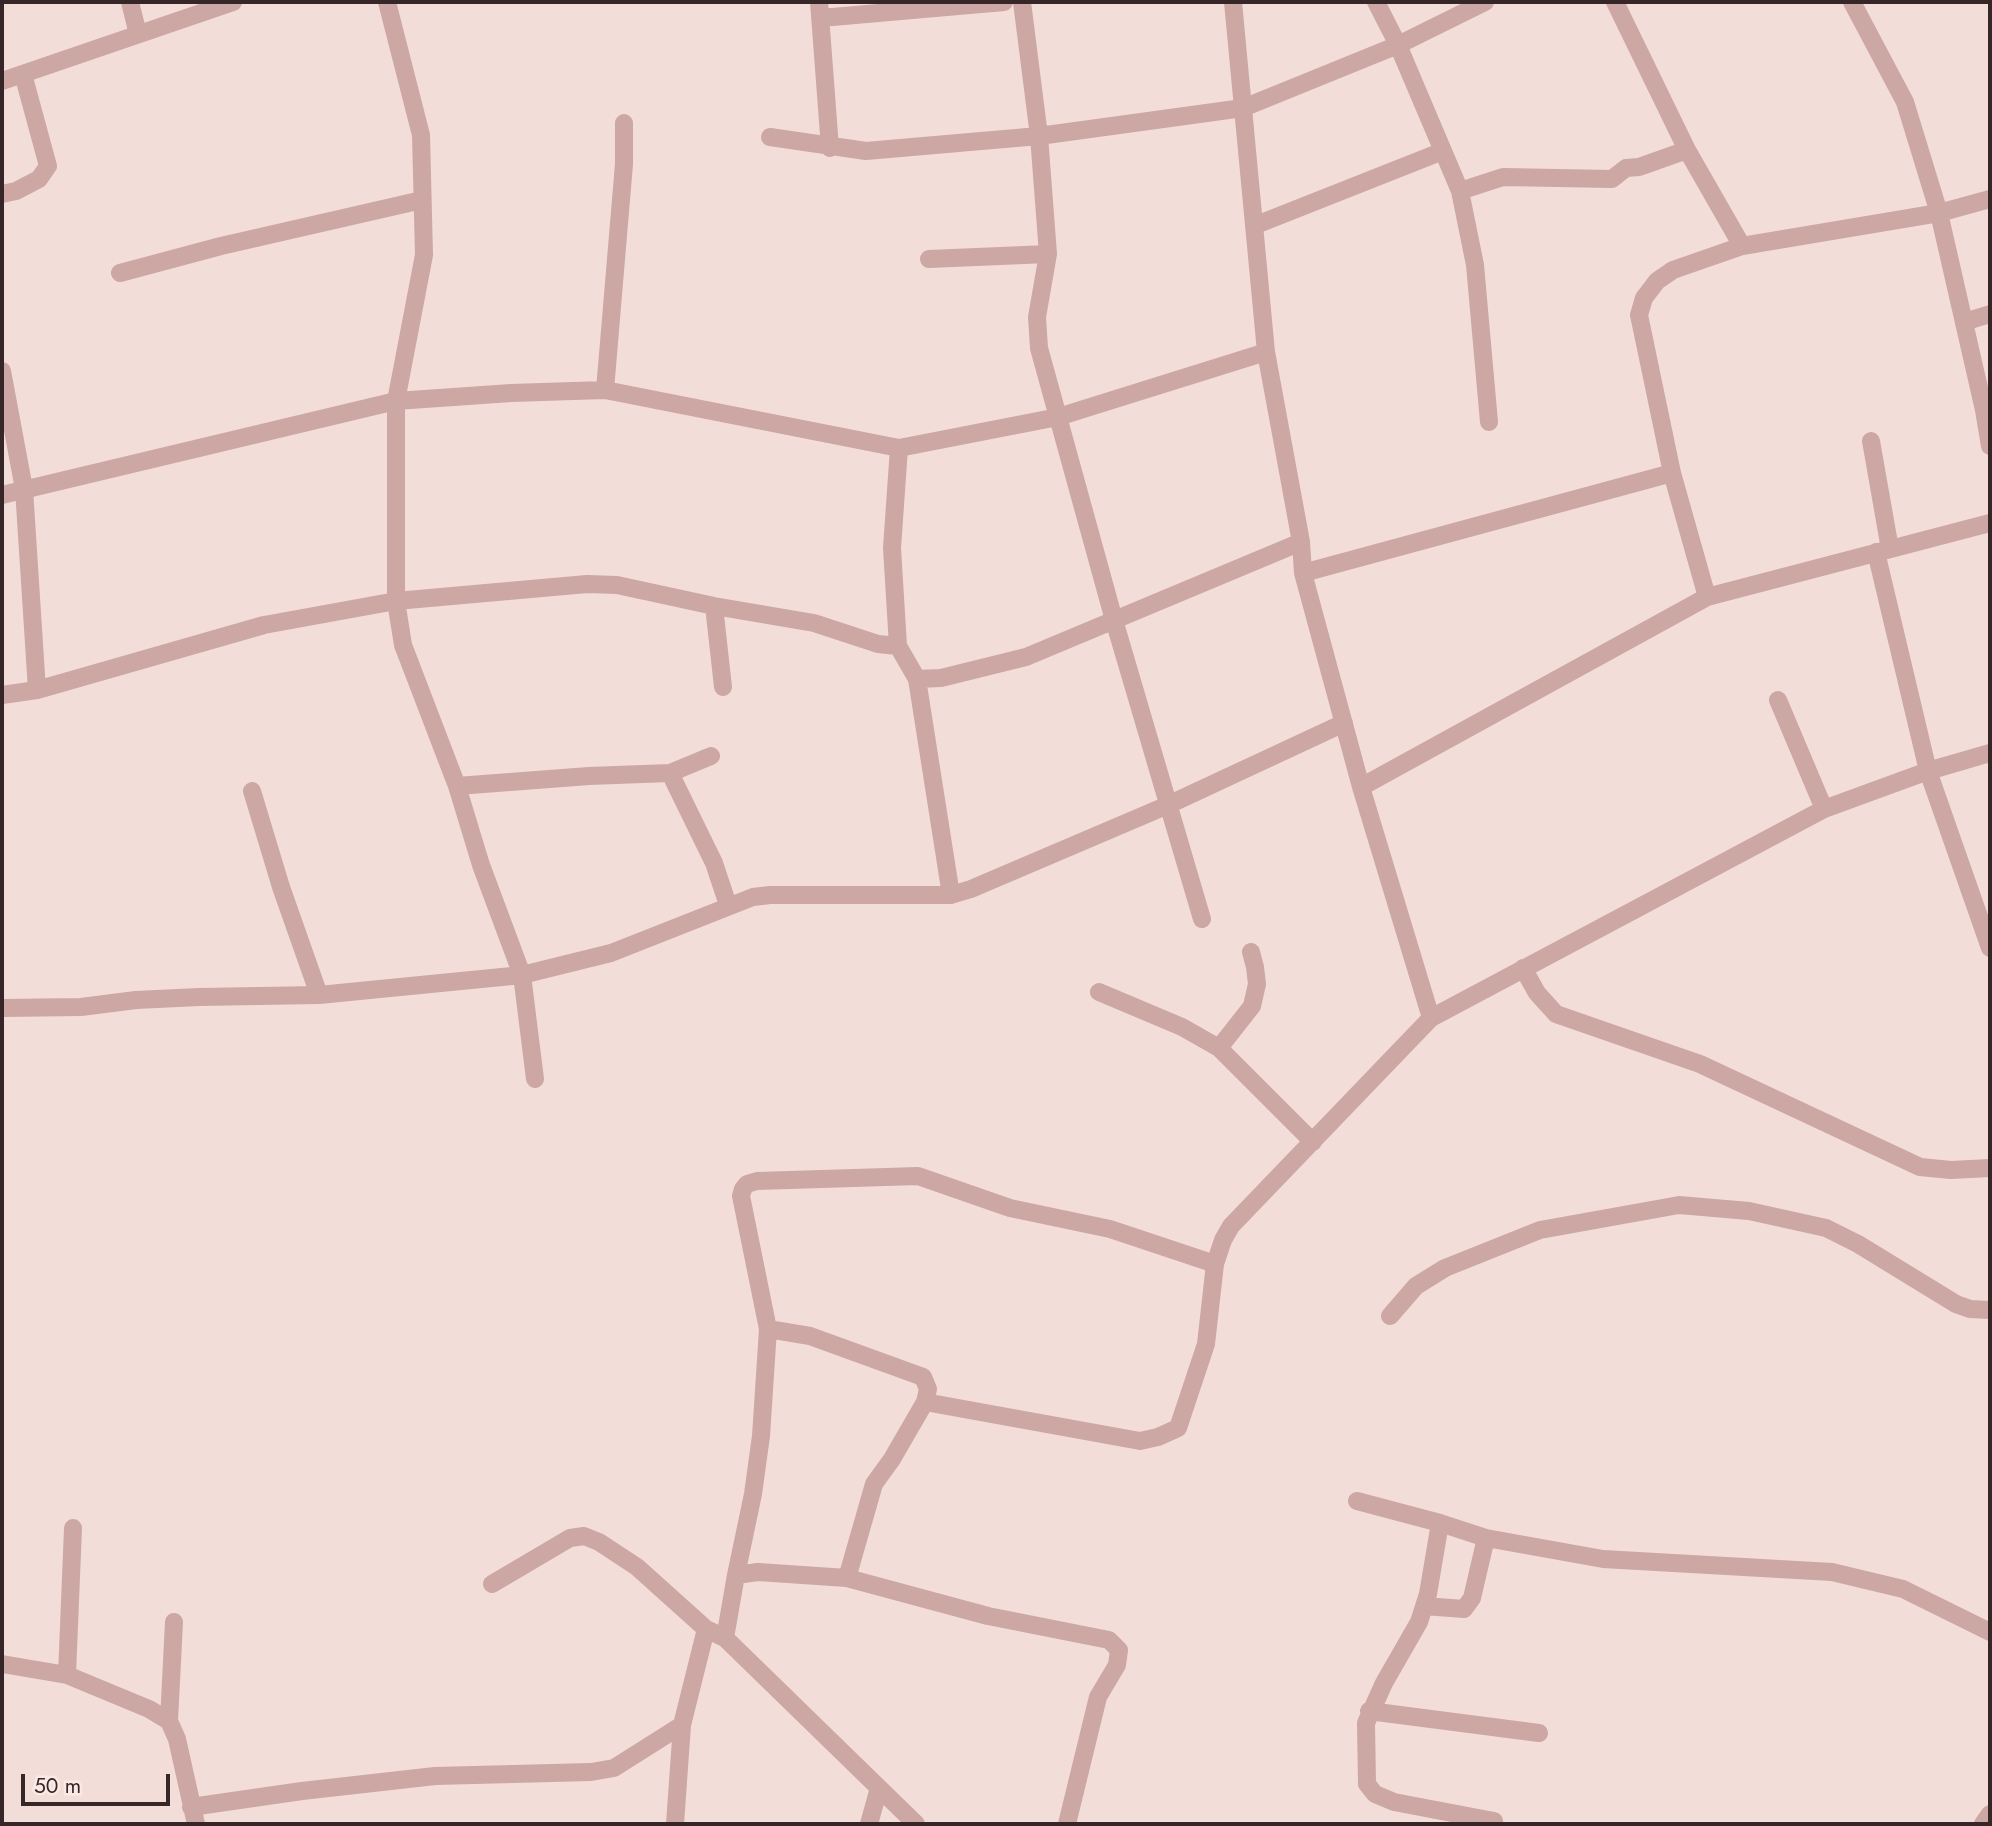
<!DOCTYPE html>
<style>
body{margin:0}
#map{position:relative;width:1992px;height:1826px;overflow:hidden;background:#f3ddd8;font-family:Jost,sans-serif}
canvas{display:block}
.frame{position:absolute;inset:0;border:4px solid #362627;pointer-events:none}
.scale{position:absolute;left:21px;top:1774px;width:149px;height:32px;box-sizing:border-box;border:4px solid #362627;border-top:0;padding-left:9px;font-size:21px;line-height:24px;white-space:nowrap;color:#362627;-webkit-text-stroke:5px #fae9e5;paint-order:stroke}
</style>
<div id="map">
<canvas width="1992" height="1826"></canvas>
<div class="frame"></div>
<div class="scale">50 m</div>
</div>
<script>
const c = document.querySelector('canvas').getContext('2d');
c.lineJoin = 'round';
function poly(rows) {
  const path = new Path2D();
  for (const r of rows) {
    path.moveTo(r[0], r[1]);
    for (let i = 2; i < r.length; i += 2) path.lineTo(r[i], r[i + 1]);
  }
  return path;
}
function stroke(path, color, width, dash) {
  c.strokeStyle = color;
  c.lineWidth = width;
  c.lineCap = dash ? 'butt' : 'round';
  c.setLineDash(dash || []);
  c.stroke(path);
}
const minor = poly([
 [130,2,138,34],
 [387,2,421,135,424,255,396,401,396,601,403,645,457,786,481,865,522,975,535,1079],
 [819,2,830,148],
 [1022,2,1039,136,1048,254,1037,317,1039,348,1114,620,1202,919],
 [1233,2,1266,352,1301,542,1303,573,1361,787,1431,1018],
 [1376,2,1398,45,1460,191,1475,265,1489,422],
 [1615,2,1687,150,1742,246],
 [1852,2,1905,102,1939,213,1984,410,1990,446],
 [821,18,1004,2],
 [2,81,233,2],
 [770,137,866,151,1039,136,1243,108,1398,45,1485,2],
 [1460,191,1503,177,1612,179,1626,168,1639,167,1687,150],
 [2,194,16,191,39,179,48,166,23,74],
 [1256,225,1443,151],
 [929,259,1048,254],
 [120,273,221,246,422,200],
 [1964,322,1990,314],
 [2,371,24,489,37,690],
 [605,390,624,164,624,123],
 [1871,441,1890,549],
 [899,448,892,548,898,646,917,679,951,895],
 [2,495,396,401,511,393,605,390,899,448,1058,417,1266,352],
 [1876,552,1928,771,1990,948],
 [1303,573,1672,473],
 [1707,597,1672,473,1639,315,1644,298,1657,281,1673,270,1742,246,1939,213,1990,199],
 [714,606,723,687],
 [917,679,941,678,1026,657,1301,542],
 [2,695,37,690,264,625,396,601,587,584,617,585,714,606,814,623,878,644,898,646],
 [1778,700,1824,809],
 [670,773,714,863,728,905],
 [457,786,589,776,670,773,711,756],
 [1361,787,1707,597,1990,523],
 [252,791,281,887,319,995],
 [1523,968,1537,993,1556,1014,1700,1064,1920,1167,1951,1170,1990,1168],
 [1099,992,1182,1027,1219,1048,1313,1142],
 [2,1008,81,1007,136,1000,199,997,319,995,522,975,611,953,753,897,770,895,951,895,971,889,1168,805,1344,723],
 [1219,1048,1252,1006,1257,984,1255,967,1251,952],
 [1390,1316,1416,1286,1445,1268,1540,1230,1679,1205,1749,1211,1826,1228,1858,1244,1956,1304,1970,1309,1990,1310],
 [768,1329,810,1336,923,1377,928,1389,925,1402,892,1459,874,1484,847,1578],
 [925,1402,1140,1441,1158,1437,1178,1428,1206,1344,1215,1264,1223,1240,1231,1226,1431,1018,1824,809,1928,771,1990,753],
 [1357,1501,1440,1523,1486,1538,1603,1559,1832,1572,1903,1589,1990,1632],
 [1440,1523,1428,1594,1419,1622,1384,1683,1366,1723,1367,1784,1375,1794,1394,1802,1494,1821],
 [736,1575,753,1494,761,1436,768,1329,741,1196,743,1189,747,1184,757,1181,918,1176,1010,1208,1110,1229,1215,1264],
 [492,1584,570,1538,584,1536,599,1542,637,1567,706,1629,725,1638,916,1824],
 [1424,1606,1464,1609,1472,1598,1486,1538],
 [725,1638,736,1575,758,1572,847,1578,988,1616,1109,1640,1119,1650,1117,1665,1098,1697,1067,1824],
 [2,1664,67,1675,149,1709,169,1721,177,1739,196,1824],
 [67,1675,73,1528],
 [1369,1711,1539,1733],
 [169,1721,174,1622],
 [191,1807,302,1791,435,1776,591,1772,614,1768,682,1725],
 [675,1824,682,1725,706,1629],
 [869,1824,879,1788],
 [1983,1824,1990,1814]
]);
stroke(minor, '#cca7a4', 18);
</script>
